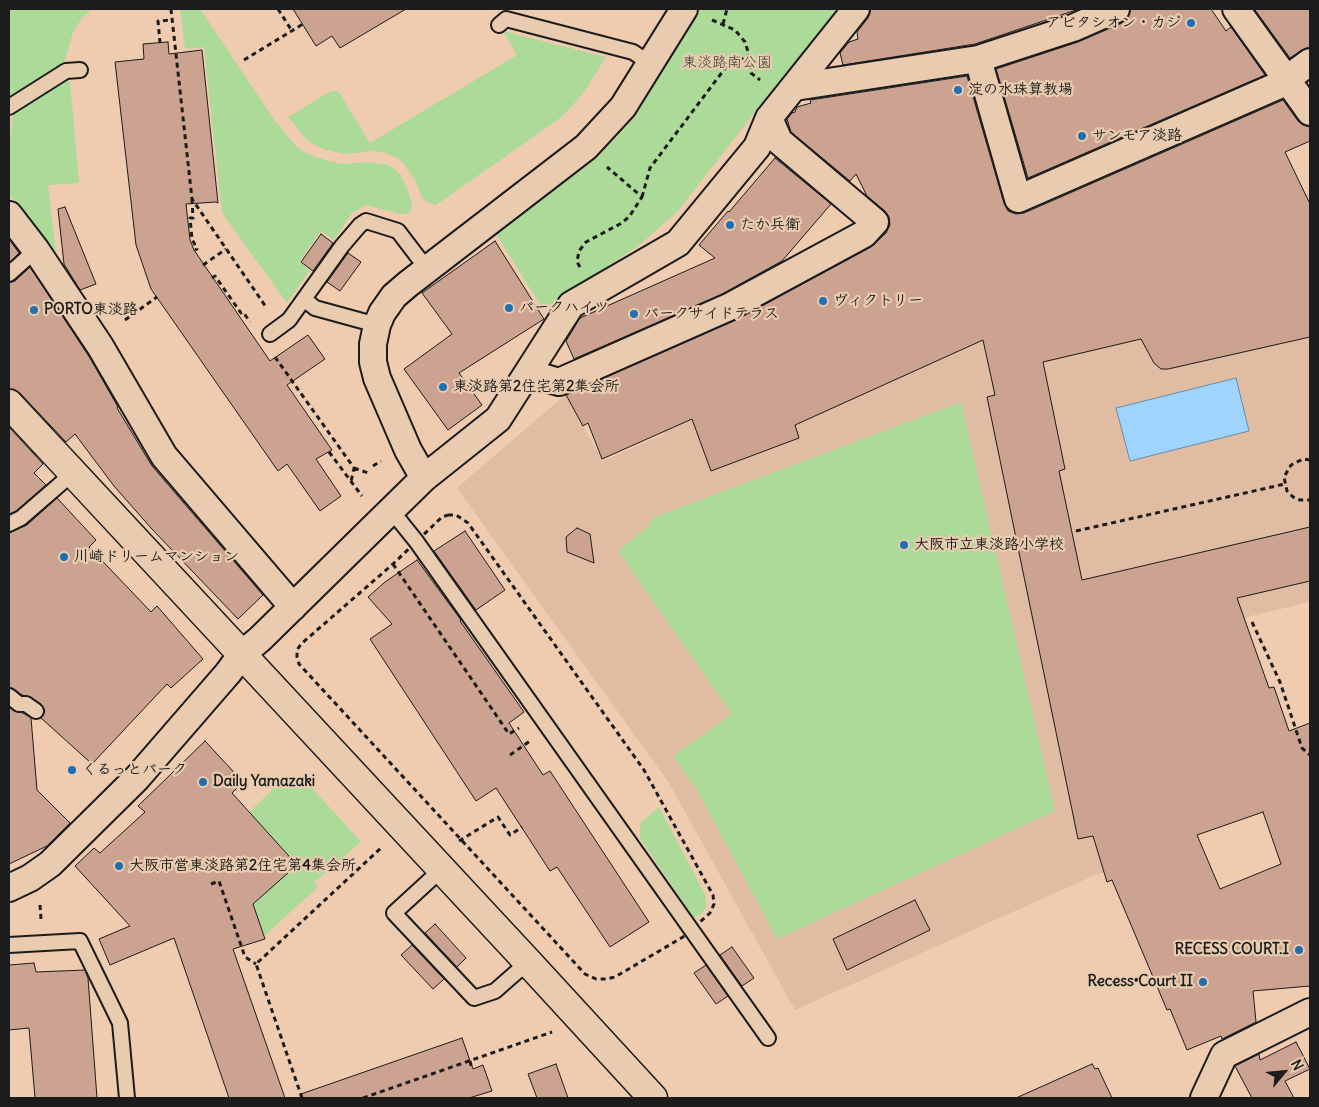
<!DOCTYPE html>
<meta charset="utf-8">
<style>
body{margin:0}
#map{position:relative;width:1319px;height:1107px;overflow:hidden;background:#efcbb0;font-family:Delius,sans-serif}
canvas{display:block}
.frame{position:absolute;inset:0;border:10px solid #1c1c1c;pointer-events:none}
.north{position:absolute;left:1259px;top:1047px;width:50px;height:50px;-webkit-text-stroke:4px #e9ccb0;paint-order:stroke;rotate:62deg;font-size:14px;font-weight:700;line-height:20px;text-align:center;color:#1c1c1c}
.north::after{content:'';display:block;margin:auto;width:18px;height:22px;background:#1c1c1c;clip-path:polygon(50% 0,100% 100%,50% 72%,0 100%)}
</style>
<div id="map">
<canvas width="1319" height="1107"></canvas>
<div class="frame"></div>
<div class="north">N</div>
</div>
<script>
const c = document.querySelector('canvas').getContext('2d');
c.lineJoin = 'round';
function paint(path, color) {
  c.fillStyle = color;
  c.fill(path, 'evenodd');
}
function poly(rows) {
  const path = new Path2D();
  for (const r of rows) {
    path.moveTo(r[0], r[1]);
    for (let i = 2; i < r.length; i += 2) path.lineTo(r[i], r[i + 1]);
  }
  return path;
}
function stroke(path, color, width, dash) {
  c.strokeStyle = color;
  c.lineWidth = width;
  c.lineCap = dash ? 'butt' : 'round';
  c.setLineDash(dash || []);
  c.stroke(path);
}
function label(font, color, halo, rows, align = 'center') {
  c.font = font + ' Delius,"Klee One",sans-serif';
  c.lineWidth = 4.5;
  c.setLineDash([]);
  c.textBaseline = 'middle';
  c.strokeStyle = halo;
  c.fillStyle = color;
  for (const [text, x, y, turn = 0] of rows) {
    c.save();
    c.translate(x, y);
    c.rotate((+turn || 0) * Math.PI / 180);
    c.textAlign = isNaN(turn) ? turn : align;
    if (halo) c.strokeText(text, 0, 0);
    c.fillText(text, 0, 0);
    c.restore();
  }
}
const built = poly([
 [1310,193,1310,602,1107,650,1171,851,1095,875,795,1010,669,783,457,488,565,395,603,461,664,434,661,425,916,284]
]);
const green = poly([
 [9,9,92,9,82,18,73,32,63,67,66,77,70,82,79,183,48,185,57,263,9,194,9,151,14,106,9,90],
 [180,9,200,9,275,121,296,146,306,153,328,161,343,164,368,162,389,165,400,174,407,188,412,205,410,212,407,214,400,214,365,205,352,213,334,240,321,231,299,262,310,270,287,303,222,213,204,47,185,49],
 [697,9,840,9,772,90,678,211,643,242,587,281,543,309,496,234,597,158,635,117],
 [503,31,606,57,586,89,573,105,560,118,436,205,426,202,422,198,416,181,404,164,396,157,385,153,373,151,345,154,326,150,309,142,288,117,331,91,338,91,370,143,517,55],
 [961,402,1055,811,777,939,697,790,673,756,732,714,618,551,650,525,652,518],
 [301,776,361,842,314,882,318,887,264,936,241,866,216,845,282,780,287,785],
 [659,807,706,896,706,907,702,913,694,918,640,838,640,823]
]);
const water = poly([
 [1236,378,1249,431,1130,461,1116,408,1236,378]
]);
const building = poly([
 [293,9,406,9,340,48,332,36,316,46,293,9],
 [871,9,1079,9,975,44,843,65,840,53,849,42,858,39,857,32,868,18,871,9],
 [1131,9,1211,9,1226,31,1231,27,1265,75,1028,178,996,69,1078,42,1122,23,1128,17,1131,9],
 [1257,9,1310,9,1310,47,1302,50,1290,58,1255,10,1257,9],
 [168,42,169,54,202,50,218,203,216,202,186,204,190,240,194,250,270,361,308,335,325,359,287,385,332,450,316,459,341,496,320,511,287,464,278,471,151,289,136,245,115,62,144,59,143,44,168,42],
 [967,76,1004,203,1008,211,1016,214,1024,213,1283,100,1298,121,1303,125,1310,127,1310,141,1285,152,1310,204,1310,337,1168,369,1161,369,1154,363,1141,339,1043,362,1065,469,1059,471,1082,580,1310,527,1310,581,1237,598,1269,688,1274,687,1289,731,1310,723,1310,986,1253,991,1256,1022,1222,1039,1221,1036,1187,1050,1170,1009,1167,1010,1112,880,1107,882,1093,836,1078,839,987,397,995,395,983,340,795,425,799,438,711,471,692,419,602,459,588,423,583,426,566,395,736,320,871,247,886,233,890,225,889,217,885,211,867,196,856,174,850,181,791,132,787,119,792,113,795,112,797,107,811,103,810,100,967,76],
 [1263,812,1281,864,1220,889,1197,835,1263,812],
 [775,158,831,204,782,261,722,294,574,359,566,341,580,318,715,258,699,245,728,211,729,212,775,158],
 [65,207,96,284,80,290,64,264,58,209,65,207],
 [321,234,333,243,313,271,301,262,321,234],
 [9,239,19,253,9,263,9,239],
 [495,241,544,319,459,373,482,405,448,430,404,369,452,334,422,293,495,241],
 [348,253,361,262,340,291,327,282,348,253],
 [30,267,90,358,118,407,117,408,152,466,263,595,238,619,151,528,114,486,75,434,66,442,20,393,14,389,9,389,9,283,15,281,30,267],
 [9,427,43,464,34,473,46,485,16,511,9,514,9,427],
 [57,498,96,540,89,547,151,612,157,606,203,659,171,688,167,684,92,764,41,718,45,711,41,704,31,697,22,695,14,689,9,687,9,533,27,525,57,498],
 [577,528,590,534,594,563,567,552,566,537,577,528],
 [465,531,505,590,476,610,434,551,465,531],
 [417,560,461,620,460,621,524,712,509,723,543,775,550,771,649,922,610,947,557,867,550,871,496,788,476,801,370,639,392,624,368,597,385,582,417,560],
 [9,707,14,711,23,713,31,718,37,790,70,823,47,846,9,864,9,707],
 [205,741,243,782,232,793,297,865,253,904,265,939,233,949,285,1098,229,1098,174,938,110,965,99,939,130,926,75,866,94,848,100,853,145,812,138,806,205,741],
 [915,900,930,930,847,970,833,939,915,900],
 [435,924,466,958,457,967,425,933,435,924],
 [412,945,444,979,433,989,401,955,412,945],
 [732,947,754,978,742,986,720,955,732,947],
 [34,963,36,972,85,970,88,978,97,1098,35,1098,29,1028,9,1030,9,965,34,963],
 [706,965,728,996,716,1004,694,973,706,965],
 [462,1038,473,1069,483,1065,492,1091,469,1098,302,1098,301,1094,462,1038],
 [1296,1042,1310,1069,1285,1081,1294,1098,1252,1098,1235,1066,1259,1054,1260,1060,1296,1042],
 [556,1064,568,1098,537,1098,528,1074,556,1064],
 [1092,1064,1095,1069,1098,1068,1112,1098,1016,1098,1092,1064]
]);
const path = poly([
 [171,9,192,199,266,307],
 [278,9,292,31],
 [712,20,735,30,745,42,749,55,751,73,760,80],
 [723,24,727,9],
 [160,43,158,21,172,20],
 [244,60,303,24],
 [642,197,650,168,726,67,749,55],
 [192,199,193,218,190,218,192,239,197,249,195,250],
 [203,265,226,249],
 [580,267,577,262,579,251,586,242,620,224,629,217,642,197,607,167],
 [212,278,215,276,241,313,243,312,250,322],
 [125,320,157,297],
 [275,357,354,468,351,482],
 [329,452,362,496],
 [1310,460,1303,459,1291,465,1284,477,1287,491,1293,497,1300,500,1310,500],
 [373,466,381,461],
 [354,468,371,474],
 [448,515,456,515,468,523,644,770,713,895,714,904,710,913,683,937,615,977,606,979,596,979,585,974,299,664,297,657,297,650,301,644,393,564,442,517,448,515],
 [1076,531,1285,484],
 [393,564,509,734,519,728],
 [1252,622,1280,682,1302,748,1310,755],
 [510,755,530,741],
 [459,841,498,817,510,835,522,827],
 [211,884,219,881,245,957,256,964],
 [40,905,41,919],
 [470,1061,472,1069],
 [302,1098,256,964,381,848],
 [363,1098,552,1032]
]);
const service = poly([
 [499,25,506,19,633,52,651,64],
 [9,107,66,71,80,70],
 [9,274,36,250],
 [304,299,315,308,377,325],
 [270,334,289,320,342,246,360,225,366,221,398,231,427,269],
 [391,510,416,541,768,1038],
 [9,524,21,518,73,473],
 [9,696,19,704,26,704,36,711],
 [442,869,394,913,474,998,495,991,528,962],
 [9,945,80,941,120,1023,127,1098]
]);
const minor = poly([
 [1236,9,1310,112],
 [978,59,1018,199,1277,86,1310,62],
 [795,87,978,59,1073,28,1116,9],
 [9,215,36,250,100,346,164,456,293,607],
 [528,373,559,382,729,307,864,234,875,222,779,141,769,118],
 [424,478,498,419,571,305,678,243,757,147,769,118,856,9],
 [9,888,30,878,50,864,137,778,228,673,242,654,260,639,424,478,408,450,377,378,373,362,373,344,377,325,382,313,394,296,408,284,586,147,623,107,684,9],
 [1204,1098,1224,1055,1310,1012]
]);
const tertiary = poly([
 [9,404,528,962,653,1098]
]);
const markers = [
 [1191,23,5,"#1f6fb2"],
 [958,90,5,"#1f6fb2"],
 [1082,136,5,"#1f6fb2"],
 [730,225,5,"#1f6fb2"],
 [823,301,5,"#1f6fb2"],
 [509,308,5,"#1f6fb2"],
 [34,310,5,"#1f6fb2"],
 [634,314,5,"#1f6fb2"],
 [443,387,5,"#1f6fb2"],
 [904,545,5,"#1f6fb2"],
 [64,557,5,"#1f6fb2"],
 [72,770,5,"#1f6fb2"],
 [203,782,5,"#1f6fb2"],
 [119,866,5,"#1f6fb2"],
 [1299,950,5,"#1f6fb2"],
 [1203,982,5,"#1f6fb2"]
];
const poiNames = [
 ["アビタシオン・カジ",1181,23,"right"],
 ["淀の水珠算教場",968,90],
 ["サンモア淡路",1092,136],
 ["たか兵衛",740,225],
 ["ヴィクトリー",833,301],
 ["パークハイツ",519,308],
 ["PORTO東淡路",44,310],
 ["パークサイドテラス",644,314],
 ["東淡路第2住宅第2集会所",453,387],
 ["大阪市立東淡路小学校",914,545],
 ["川崎ドリームマンション",74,557],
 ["くるっとパーク",82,770],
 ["Daily Yamazaki",213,782],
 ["大阪市営東淡路第2住宅第4集会所",129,866],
 ["RECESS COURT.I",1289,950,"right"],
 ["Recess•Court II",1193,982,"right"]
];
const parkNames = [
 ["東淡路南公園",727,63]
];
paint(built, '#e0bca3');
paint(green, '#abda99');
paint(water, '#9fd4fe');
stroke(water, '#6b8aa4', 1);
paint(building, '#cca290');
stroke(building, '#1c1c1c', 1);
stroke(service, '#1c1c1c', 18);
stroke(minor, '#1c1c1c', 30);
stroke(tertiary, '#1c1c1c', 31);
stroke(path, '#1c1c1c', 3, [5, 4]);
stroke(service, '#e9ccb0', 14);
stroke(minor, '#e9ccb0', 26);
stroke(tertiary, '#e9ccb0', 28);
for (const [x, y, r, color] of markers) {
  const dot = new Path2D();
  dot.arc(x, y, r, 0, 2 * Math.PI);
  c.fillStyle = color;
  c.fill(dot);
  stroke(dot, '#e9ccb0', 2);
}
label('bold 15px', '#1c1c1c', '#e9ccb0', poiNames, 'left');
label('15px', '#394235', '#e9ccb0', parkNames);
</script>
